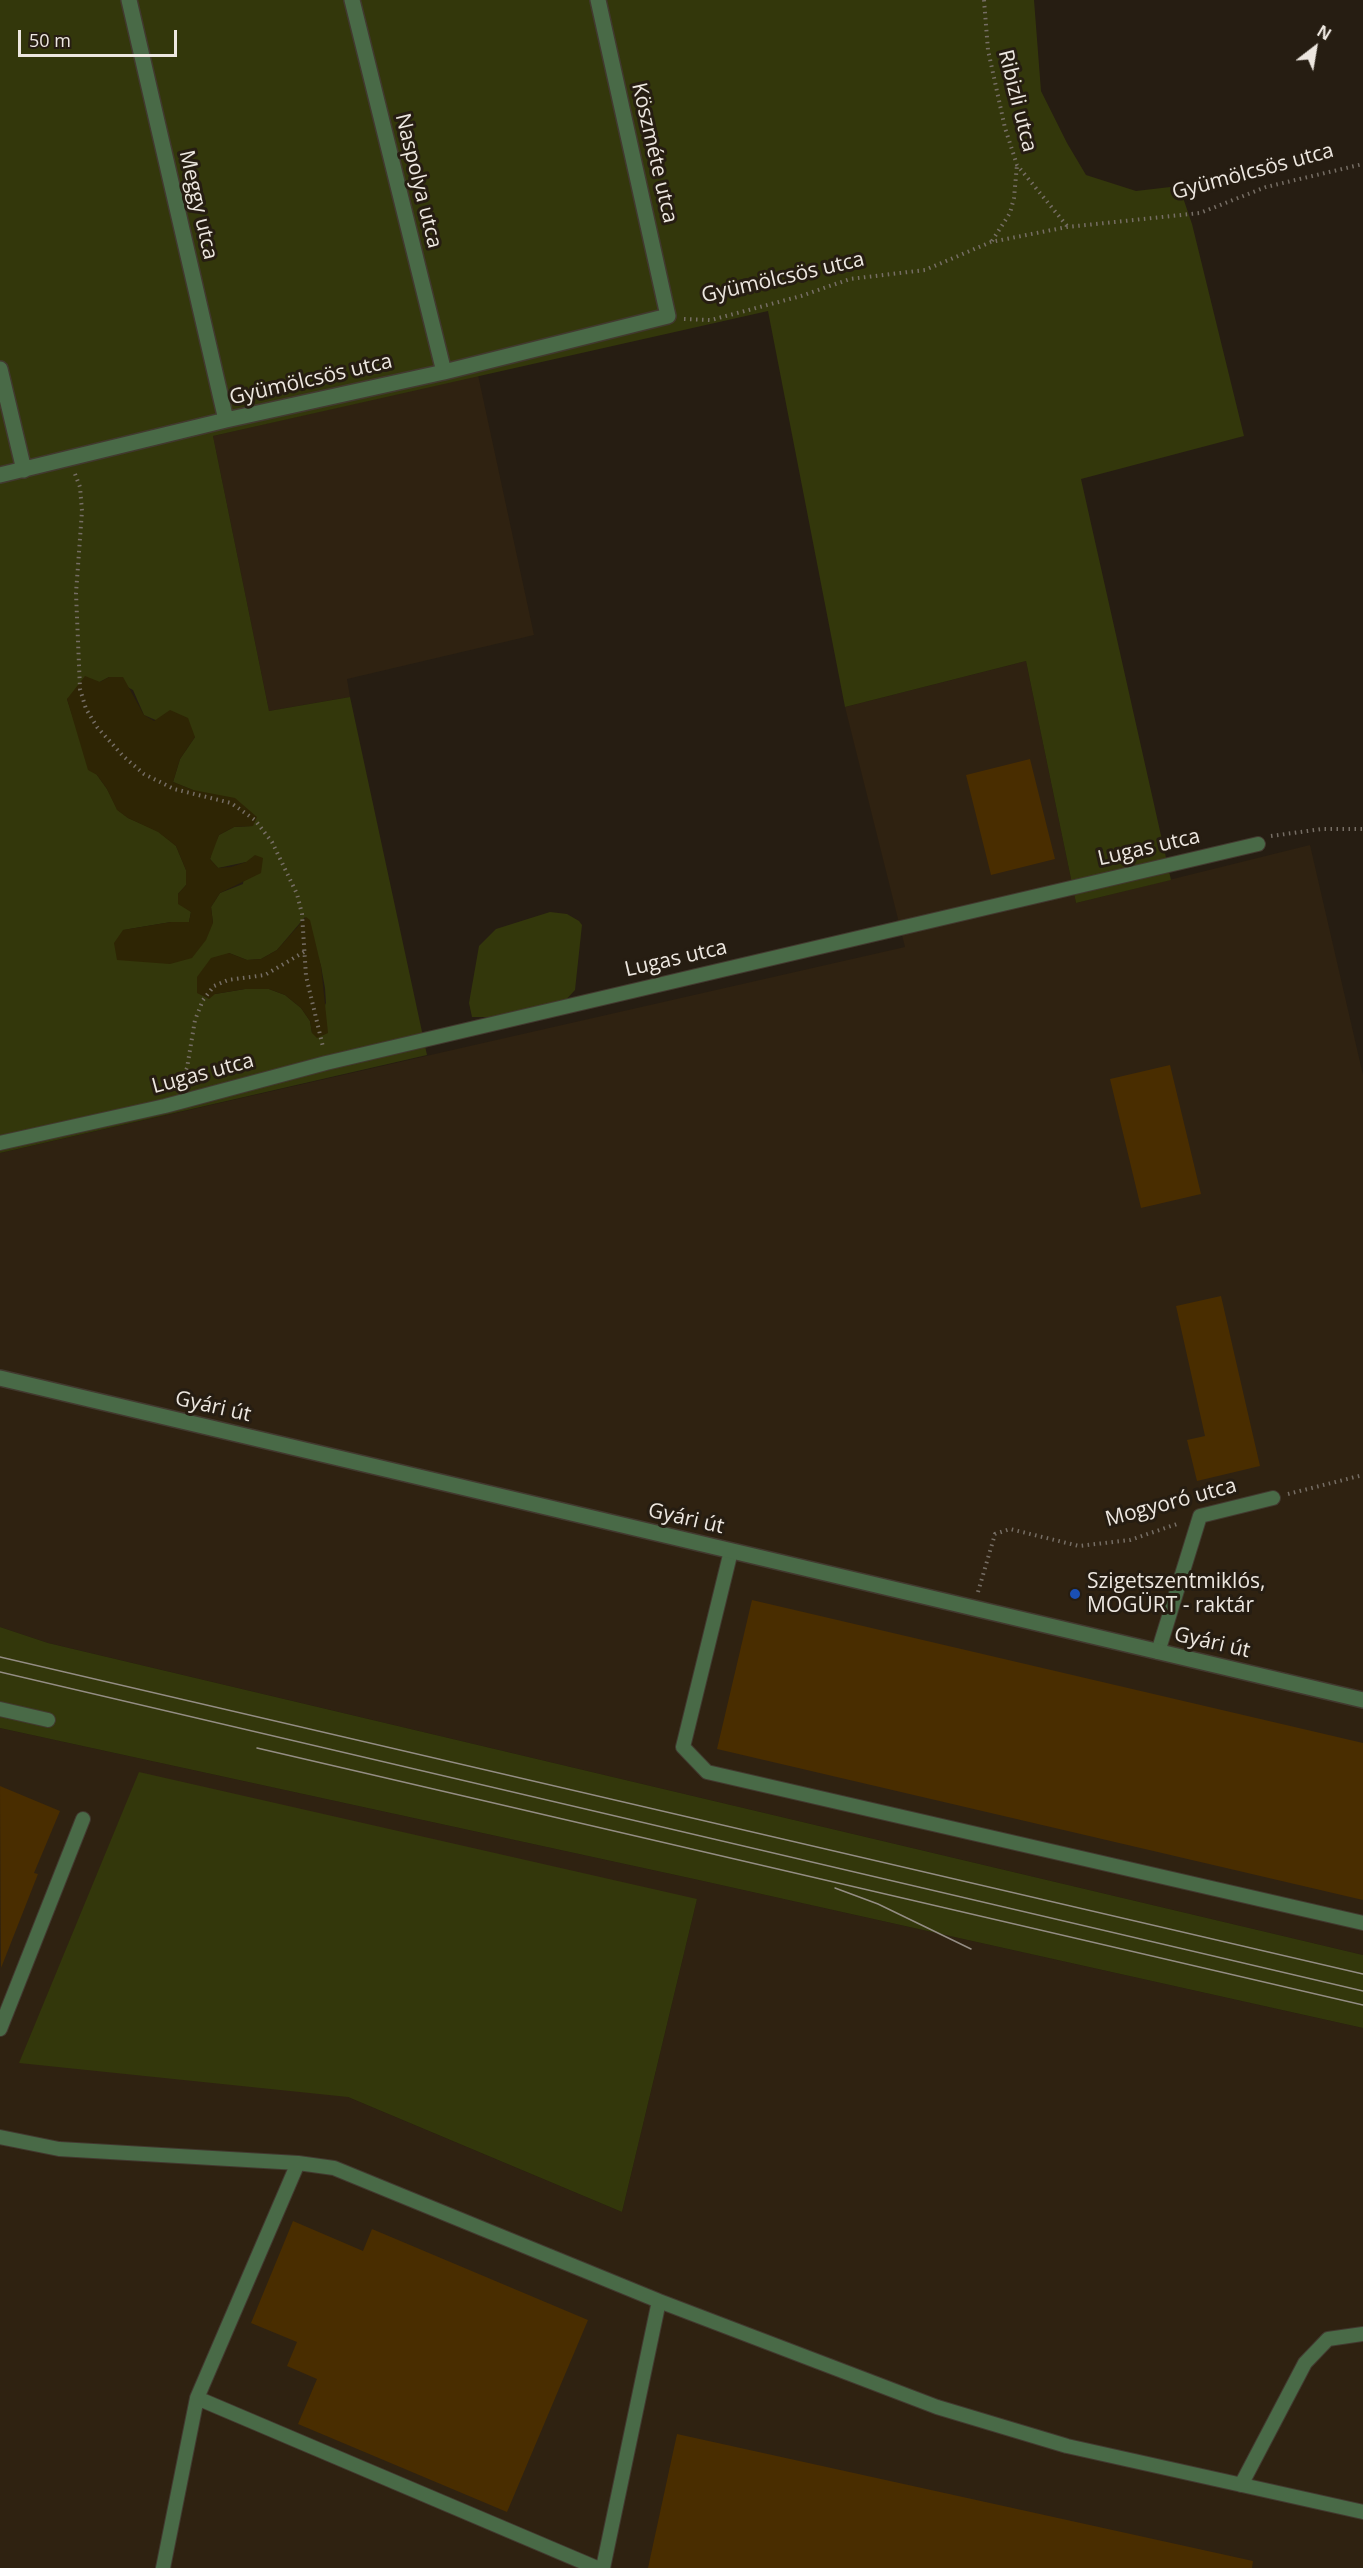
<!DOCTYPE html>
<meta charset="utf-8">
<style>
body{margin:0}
#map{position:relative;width:1363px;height:2568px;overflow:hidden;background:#261d12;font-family:"Open Sans",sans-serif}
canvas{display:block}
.north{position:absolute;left:1285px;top:18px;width:60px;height:60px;-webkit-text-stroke:4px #261d12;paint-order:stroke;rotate:31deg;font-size:16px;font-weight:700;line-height:24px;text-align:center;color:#ede7e0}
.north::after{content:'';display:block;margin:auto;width:21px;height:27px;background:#ede7e0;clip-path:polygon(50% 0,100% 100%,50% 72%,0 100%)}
.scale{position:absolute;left:18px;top:30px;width:159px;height:27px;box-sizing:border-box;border:3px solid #ede7e0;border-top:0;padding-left:8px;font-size:18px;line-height:21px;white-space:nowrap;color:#ede7e0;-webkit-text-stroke:4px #261d12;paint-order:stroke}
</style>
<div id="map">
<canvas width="1363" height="2568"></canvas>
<div class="north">N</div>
<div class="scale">50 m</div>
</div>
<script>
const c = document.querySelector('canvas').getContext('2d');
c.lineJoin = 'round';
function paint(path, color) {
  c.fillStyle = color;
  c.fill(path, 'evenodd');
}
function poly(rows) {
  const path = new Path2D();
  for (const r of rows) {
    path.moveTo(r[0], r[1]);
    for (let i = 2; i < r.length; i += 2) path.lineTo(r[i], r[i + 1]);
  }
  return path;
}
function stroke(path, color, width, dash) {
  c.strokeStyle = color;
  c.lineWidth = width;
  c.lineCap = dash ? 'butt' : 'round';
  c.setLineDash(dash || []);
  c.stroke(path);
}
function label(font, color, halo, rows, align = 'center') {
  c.font = font + ' "Open Sans",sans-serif';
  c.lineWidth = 6;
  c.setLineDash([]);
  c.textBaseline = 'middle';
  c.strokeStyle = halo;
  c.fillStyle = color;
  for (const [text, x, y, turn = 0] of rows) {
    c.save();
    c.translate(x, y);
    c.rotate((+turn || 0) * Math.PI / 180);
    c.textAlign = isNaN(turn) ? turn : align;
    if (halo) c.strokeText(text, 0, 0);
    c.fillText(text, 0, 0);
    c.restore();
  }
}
const built = poly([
 [478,375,534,635,347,679,350,697,269,711,213,436],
 [1026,661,1076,903,1310,845,1363,1075,1363,1955,48,1643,0,1627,0,1153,905,947,845,707],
 [0,1728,694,1879,1363,2028,1363,2568,0,2568],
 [697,1899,622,2212,348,2097]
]);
const green = poly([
 [0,0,1034,0,1041,91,1067,143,1086,175,1136,191,1179,186,1192,224,1244,436,1081,479,1171,880,1076,903,1026,661,845,707,768,311,213,436,269,711,350,697,427,1055,0,1153],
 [109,677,133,690,144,715,195,737,180,759,173,782,193,790,252,826,234,827,219,835,213,847,210,859,218,868,246,862,243,884,220,893,211,907,213,923,123,930,171,922,189,922,191,912,185,907,178,894,186,885,186,870,176,846,158,831,128,818,118,810,107,789,97,775,75,723,67,699],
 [305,917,321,966,325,988,326,1003,312,1033,310,1021,301,1008,285,995,269,989,245,989,215,994,229,953,247,960,261,959,277,950],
 [550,912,567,914,579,921,582,925,575,990,563,1003,494,1017,472,1017,469,1003,479,946,496,929],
 [0,1627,48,1643,1363,1955,1363,2028,694,1879,0,1728],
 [139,1772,697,1899,622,2212,348,2097,19,2063]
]);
const sand = poly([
 [85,676,100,682,109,677,123,677,144,715,154,721,170,710,188,718,195,737,180,759,173,782,193,790,235,798,257,817,253,826,234,827,219,835,210,859,218,868,231,867,246,862,255,855,263,858,261,873,220,893,211,907,213,923,206,940,192,958,170,964,117,960,114,943,123,930,171,922,189,922,191,912,178,904,178,894,186,885,186,870,176,846,158,832,128,818,117,810,107,789,97,775,88,770,67,699],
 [306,917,310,920,321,966,328,1033,317,1038,312,1033,310,1021,301,1008,285,995,269,989,245,989,215,994,209,999,197,993,197,977,211,958,229,953,247,960,261,959,277,950]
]);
const building = poly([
 [1030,759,1055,859,991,875,966,775],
 [1170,1065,1201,1194,1141,1208,1110,1079],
 [1221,1296,1260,1466,1197,1481,1187,1440,1205,1436,1176,1306],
 [752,1600,1363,1743,1363,1900,717,1749],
 [0,1786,60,1811,34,1873,38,1874,1,1968],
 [293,2221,363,2251,372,2229,588,2320,507,2512,298,2424,317,2379,287,2366,297,2342,251,2323],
 [677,2434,1253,2561,1252,2568,648,2568]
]);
const path = poly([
 [984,0,988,50,1005,128,1017,165,1067,226],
 [992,241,1010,213,1014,198,1017,165],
 [684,319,711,320,801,296,850,279,925,270,991,242,1067,227,1200,213,1266,187,1363,164],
 [75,474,80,487,82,511,76,593,80,689,86,709,97,727,123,756,144,774,174,789,231,803,255,820,272,842,297,894,302,914,306,976,323,1047],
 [1271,836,1322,829,1363,829],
 [179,1086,187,1068,195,1020,203,1000,214,986,228,980,265,975,304,952],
 [1288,1494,1363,1475],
 [978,1592,995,1534,1010,1529,1079,1546,1130,1540,1180,1523]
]);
const service = poly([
 [0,1143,165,1106,326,1063,1258,844],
 [731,1551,683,1747,707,1772,1363,1923],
 [1158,1652,1200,1516,1273,1498],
 [0,1709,48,1720],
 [0,2029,83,1819],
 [0,2137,59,2149,298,2163,334,2168,659,2301,937,2407,1067,2446,1363,2512],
 [197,2398,298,2163],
 [1241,2485,1305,2363,1328,2339,1363,2334],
 [163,2568,197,2398,597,2568],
 [603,2568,659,2301]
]);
const minor = poly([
 [129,0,226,420],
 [352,0,444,372],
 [0,369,24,470],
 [0,475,226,420,444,372,668,316,598,0]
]);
const tertiary = poly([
 [0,1378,1363,1700]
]);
const tram = poly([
 [0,1657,1363,1974],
 [0,1672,1363,1991],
 [257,1748,1363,2005],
 [835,1888,878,1904,971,1949]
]);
const markers = [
 [1075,1594,6,"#1a4fb4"]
];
const streetNames = [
 ["Ribizli utca",1017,101,76],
 ["Köszméte utca",654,153,77],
 ["Gyümölcsös utca",1253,172,-15],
 ["Naspolya utca",418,181,76],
 ["Meggy utca",198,205,77],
 ["Gyümölcsös utca",783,278,-13],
 ["Gyümölcsös utca",311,380,-13],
 ["Lugas utca",1149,848,-13],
 ["Lugas utca",676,959,-13],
 ["Lugas utca",203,1074,-15],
 ["Gyári út",213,1407,13],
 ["Mogyoró utca",1171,1503,-15],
 ["Gyári út",686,1519,13],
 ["Gyári út",1212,1643,13]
];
const poiNames = [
 ["Szigetszentmiklós,",1087,1582],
 ["MOGÜRT - raktár",1087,1606]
];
paint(built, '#2f2211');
paint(green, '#33370b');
paint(sand, '#2e2504');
paint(building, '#492d00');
stroke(service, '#42392f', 16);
stroke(minor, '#42392f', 18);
stroke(tertiary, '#42392f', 18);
stroke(path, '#766e65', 4, [1.5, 4.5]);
stroke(service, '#496a47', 14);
stroke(minor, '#496a47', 15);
stroke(tertiary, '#496a47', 15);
stroke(tram, '#948d84', 1.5);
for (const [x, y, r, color] of markers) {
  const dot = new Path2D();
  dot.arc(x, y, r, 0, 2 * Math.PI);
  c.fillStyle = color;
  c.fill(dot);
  stroke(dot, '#261d12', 2);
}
label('21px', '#ede7e0', '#261d12', streetNames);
label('21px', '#ede7e0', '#261d12', poiNames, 'left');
</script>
